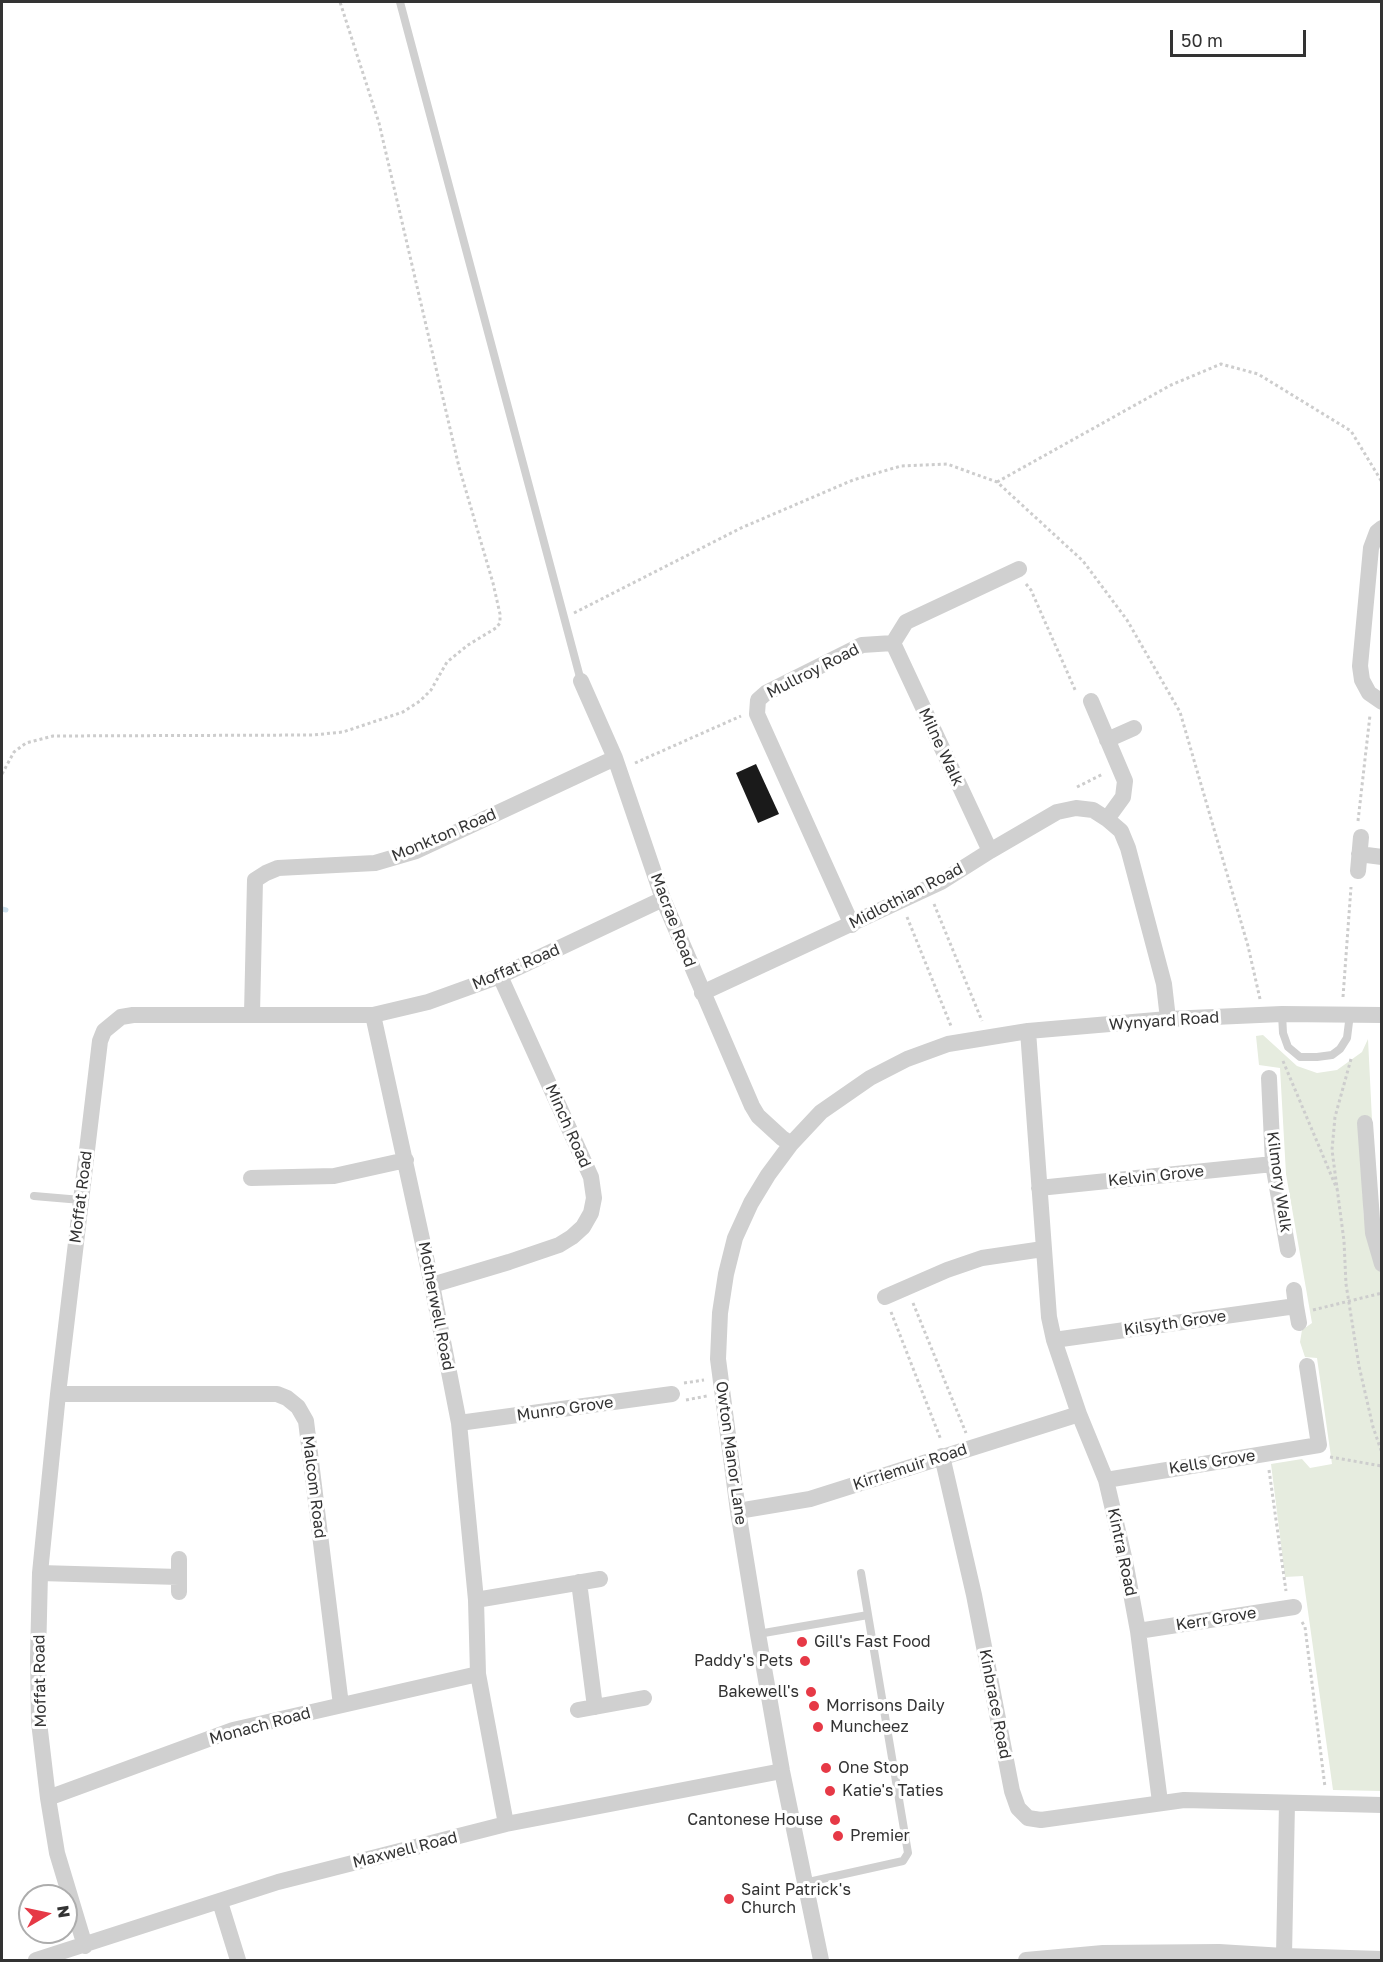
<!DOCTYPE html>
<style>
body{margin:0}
#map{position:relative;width:1383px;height:1962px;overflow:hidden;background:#fff;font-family:"Golos Text",sans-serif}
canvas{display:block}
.frame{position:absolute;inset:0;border:3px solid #333;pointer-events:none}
.north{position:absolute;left:18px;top:1884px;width:60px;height:60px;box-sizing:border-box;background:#fff;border:2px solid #adadad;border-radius:50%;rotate:81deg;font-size:16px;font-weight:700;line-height:24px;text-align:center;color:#333}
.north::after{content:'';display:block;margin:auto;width:21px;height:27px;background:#e63946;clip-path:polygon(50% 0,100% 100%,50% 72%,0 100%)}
.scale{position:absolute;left:1170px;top:30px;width:136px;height:27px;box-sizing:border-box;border:3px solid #333;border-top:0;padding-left:8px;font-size:18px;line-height:21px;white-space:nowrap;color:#333;-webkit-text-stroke:4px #fff;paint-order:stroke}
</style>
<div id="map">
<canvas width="1383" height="1962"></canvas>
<div class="frame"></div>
<div class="north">N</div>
<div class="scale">50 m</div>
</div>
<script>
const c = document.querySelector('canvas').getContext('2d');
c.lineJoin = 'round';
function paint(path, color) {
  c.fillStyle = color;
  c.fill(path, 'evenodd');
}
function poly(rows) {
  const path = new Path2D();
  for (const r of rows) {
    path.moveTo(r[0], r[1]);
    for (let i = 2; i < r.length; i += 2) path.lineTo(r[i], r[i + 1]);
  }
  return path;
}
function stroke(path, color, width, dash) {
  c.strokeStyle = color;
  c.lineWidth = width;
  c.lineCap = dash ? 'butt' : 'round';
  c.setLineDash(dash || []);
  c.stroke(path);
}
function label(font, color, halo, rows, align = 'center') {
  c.font = font + ' "Golos Text",sans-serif';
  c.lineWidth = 6;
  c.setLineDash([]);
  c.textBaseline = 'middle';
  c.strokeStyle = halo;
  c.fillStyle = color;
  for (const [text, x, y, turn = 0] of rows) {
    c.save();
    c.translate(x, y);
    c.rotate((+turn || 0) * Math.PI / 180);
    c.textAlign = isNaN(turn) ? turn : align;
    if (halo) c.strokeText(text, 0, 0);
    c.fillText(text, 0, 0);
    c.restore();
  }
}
const green = poly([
 [1263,1035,1297,1066,1317,1073,1337,1070,1362,1052,1368,1039,1372,1120,1359,1119,1364,1219,1382,1276,1381,1791,1333,1790,1303,1576,1285,1577,1271,1464,1302,1459,1310,1468,1332,1464,1317,1358,1305,1357,1300,1342,1302,1330,1312,1323,1286,1174,1280,1068,1259,1065,1256,1036]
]);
const stream = poly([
 [2,909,6,910]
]);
const building = poly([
 [756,764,779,814,758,823,736,773]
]);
const path = poly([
 [997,482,1171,385,1221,364,1258,374,1351,431,1382,482],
 [1026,584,1031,590,1076,692],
 [574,613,741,528,853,480,901,466,947,464,997,482,1083,561,1127,620,1180,712,1248,946,1260,999],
 [635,763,741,716],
 [2,774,14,752,26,743,53,736,313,735,343,732,403,712,420,701,431,690,447,662,468,645,496,628,500,623,500,614,493,583,459,467,379,123,340,2],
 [1077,787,1103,774],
 [1358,821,1370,715],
 [934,904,982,1021],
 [907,917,951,1026],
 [1343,997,1351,887],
 [1351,1059,1335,1117,1332,1150,1344,1241,1346,1284,1359,1366,1373,1427,1382,1453],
 [1283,1061,1337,1189],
 [913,1303,966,1433],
 [1313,1310,1382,1293],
 [891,1312,941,1440],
 [684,1383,704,1380],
 [686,1400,707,1396],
 [1330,1457,1382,1466],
 [1269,1470,1286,1591],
 [1302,1622,1305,1627,1325,1787]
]);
const lane = poly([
 [400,2,581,681],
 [1282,1014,1283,1033,1288,1047,1300,1057,1317,1057,1332,1055,1340,1049,1347,1038,1350,1014],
 [34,1196,81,1200],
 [758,1634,868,1615],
 [804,1883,903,1861,908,1853,861,1573]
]);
const street = poly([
 [1382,528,1377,532,1371,548,1360,666,1362,680,1369,693,1382,702],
 [893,643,990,851],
 [581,681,615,758,663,899,752,1106,758,1116,782,1138,791,1144],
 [1091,701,1125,781,1123,797,1107,819],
 [1107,740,1134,728],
 [1359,854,1382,857],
 [1358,871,1361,837],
 [852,925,757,714,758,700,766,693,862,645,893,643,906,622,1019,569],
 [702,993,941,882,990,851,1057,812,1076,808,1093,810,1107,819,1121,831,1128,848,1164,984,1168,1019],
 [252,1014,255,880,266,873,278,868,375,863,416,851,615,758],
 [373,1015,432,1285,459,1423,476,1600,478,1674,506,1824],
 [1028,1031,1049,1317,1054,1340,1079,1414,1106,1480,1125,1561,1138,1631,1160,1802],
 [1269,1078,1273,1164,1288,1250],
 [1365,1123,1373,1233,1382,1264],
 [251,1178,334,1176,406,1160],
 [1039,1188,1273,1164],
 [432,1285,509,1262,559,1245,572,1237,583,1227,591,1213,594,1198,591,1177,500,976],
 [1294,1290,1296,1306],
 [885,1297,947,1270,982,1258,1043,1249],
 [1054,1340,1296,1306,1299,1323],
 [58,1394,277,1394,287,1398,298,1407,306,1421,341,1705],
 [459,1423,672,1394],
 [942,1456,974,1595,1012,1791,1018,1808,1028,1818,1041,1820,1184,1800,1382,1805],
 [1106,1480,1319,1445,1307,1366],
 [738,1511,810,1499,1079,1414],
 [179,1559,179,1592],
 [40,1573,179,1577],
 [579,1582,595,1707],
 [476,1600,600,1579],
 [1138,1631,1294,1607],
 [578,1710,644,1698],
 [48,1798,233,1730,478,1674],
 [220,1902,238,1960],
 [85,1946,57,1853,48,1798,39,1722,38,1658,40,1573,58,1394,100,1041,104,1031,121,1017,133,1015,373,1015,428,1002,500,976,663,899],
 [1284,1956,1287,1803],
 [36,1960,278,1882,506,1824,782,1771],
 [821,1960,782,1771,758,1634,738,1511,718,1359,720,1313,726,1274,735,1238,751,1203,768,1175,791,1144,821,1112,870,1078,907,1059,948,1044,1028,1031,1168,1019,1282,1014,1382,1015],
 [1026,1960,1103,1953,1219,1952,1284,1956,1382,1959]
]);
const markers = [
 [802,1642,6,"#e63946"],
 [805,1661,6,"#e63946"],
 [811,1692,6,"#e63946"],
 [814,1706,6,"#e63946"],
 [818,1727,6,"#e63946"],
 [826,1768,6,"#e63946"],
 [830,1791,6,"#e63946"],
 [835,1820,6,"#e63946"],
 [838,1836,6,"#e63946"],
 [729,1899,6,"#e63946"]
];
const streetNames = [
 ["Mullroy Road",813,671,-27],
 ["Milne Walk",941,747,65],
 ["Monkton Road",444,835,-23],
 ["Midlothian Road",906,896,-27],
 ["Macrae Road",673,920,69],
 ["Moffat Road",516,967,-23],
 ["Wynyard Road",1164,1021,-4],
 ["Minch Road",568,1126,66],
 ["Kelvin Grove",1156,1176,-6],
 ["Kilmory Walk",1279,1182,82],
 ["Moffat Road",81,1197,-83],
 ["Motherwell Road",436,1306,79],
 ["Kilsyth Grove",1175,1323,-8],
 ["Munro Grove",565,1409,-8],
 ["Owton Manor Lane",731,1453,82],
 ["Kells Grove",1212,1462,-9],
 ["Kirriemuir Road",910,1467,-18],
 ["Malcom Road",314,1487,83],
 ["Kintra Road",1122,1552,78],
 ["Kerr Grove",1216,1619,-9],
 ["Moffat Road",40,1681,-91],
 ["Kinbrace Road",995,1704,79],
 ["Monach Road",260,1726,-15],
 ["Maxwell Road",405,1850,-14]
];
const poiNames = [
 ["Gill's Fast Food",814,1642],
 ["Paddy's Pets",793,1661,"right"],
 ["Bakewell's",799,1692,"right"],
 ["Morrisons Daily",826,1706],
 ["Muncheez",830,1727],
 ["One Stop",838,1768],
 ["Katie's Taties",842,1791],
 ["Cantonese House",823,1820,"right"],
 ["Premier",850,1836],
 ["Saint Patrick's",741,1890],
 ["Church",741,1908]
];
paint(green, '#e6ecdf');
stroke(stream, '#cfe2ee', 5);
paint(building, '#1a1a1a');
stroke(path, '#cdcdcd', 3, [3, 3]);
stroke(lane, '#d0d0d0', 8);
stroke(street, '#d0d0d0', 16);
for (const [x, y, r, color] of markers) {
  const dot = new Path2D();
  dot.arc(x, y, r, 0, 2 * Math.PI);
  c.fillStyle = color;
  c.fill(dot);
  stroke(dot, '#fff', 2);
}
label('16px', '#333', '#fff', streetNames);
label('16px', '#333', '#fff', poiNames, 'left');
</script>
